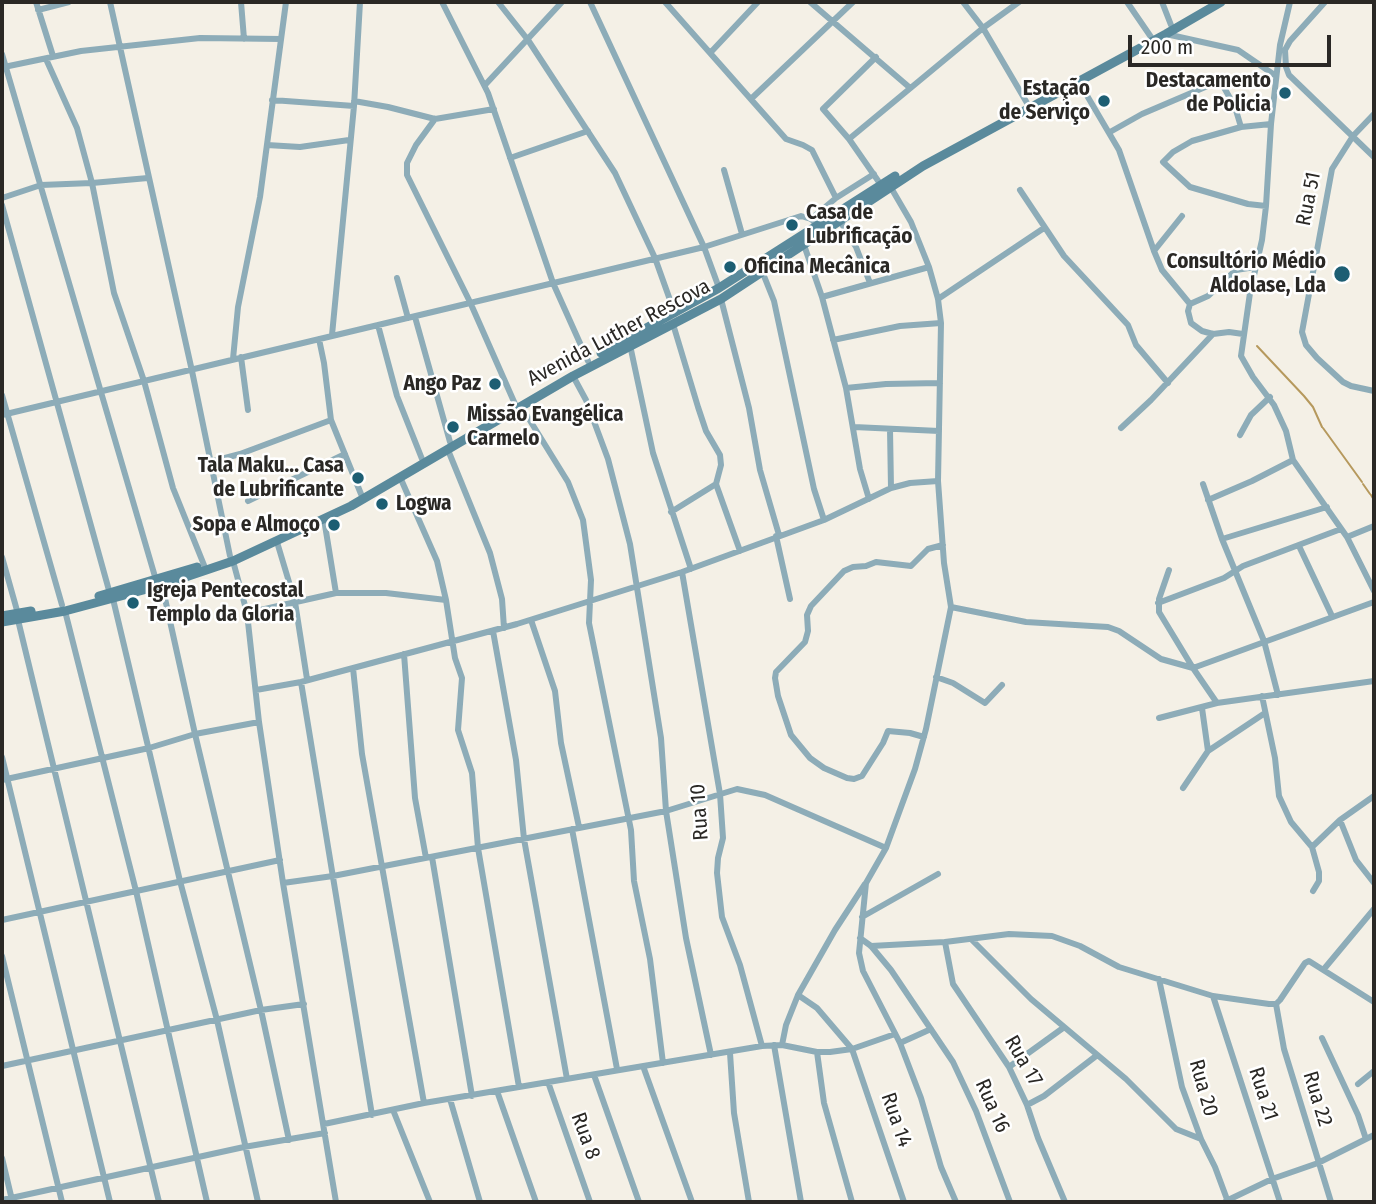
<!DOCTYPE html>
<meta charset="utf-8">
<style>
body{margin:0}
#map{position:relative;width:1376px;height:1204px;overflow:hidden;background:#f4f0e6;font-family:"Fira Sans Condensed",sans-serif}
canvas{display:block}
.frame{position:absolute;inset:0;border:4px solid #2a2825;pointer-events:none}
.scale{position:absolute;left:1128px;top:35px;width:203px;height:32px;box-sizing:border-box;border:4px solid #2a2825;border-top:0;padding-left:9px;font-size:21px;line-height:24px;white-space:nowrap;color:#2a2825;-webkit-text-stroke:5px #fff;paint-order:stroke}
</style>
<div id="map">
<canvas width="1376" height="1204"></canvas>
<div class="frame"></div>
<div class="scale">200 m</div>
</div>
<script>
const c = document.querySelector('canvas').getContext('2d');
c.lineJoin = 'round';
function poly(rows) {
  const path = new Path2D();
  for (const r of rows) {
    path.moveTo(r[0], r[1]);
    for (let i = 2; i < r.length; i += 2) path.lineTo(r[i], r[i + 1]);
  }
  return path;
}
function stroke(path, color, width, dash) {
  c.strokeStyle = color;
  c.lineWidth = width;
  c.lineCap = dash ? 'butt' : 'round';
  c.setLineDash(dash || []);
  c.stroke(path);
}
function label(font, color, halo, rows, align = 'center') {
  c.font = font + ' "Fira Sans Condensed",sans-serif';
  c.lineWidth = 5;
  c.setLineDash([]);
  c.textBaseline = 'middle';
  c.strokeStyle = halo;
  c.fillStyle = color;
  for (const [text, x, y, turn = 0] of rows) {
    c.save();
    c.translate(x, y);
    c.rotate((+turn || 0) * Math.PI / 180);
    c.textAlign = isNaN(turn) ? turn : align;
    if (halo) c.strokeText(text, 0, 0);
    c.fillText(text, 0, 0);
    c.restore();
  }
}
const stream = poly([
 [1257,346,1304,396,1313,407,1322,427],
 [1323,428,1362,482],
 [1363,484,1370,494],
 [1371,495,1374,500]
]);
const street = poly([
 [36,2,53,56],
 [110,2,192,371,230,556],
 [241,2,244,39],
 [442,2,488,93,553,283,588,361],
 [498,2,528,40,615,173,655,258,675,314],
 [590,2,704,247,719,288],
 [665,2,786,139,803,145,812,150,836,198,874,174],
 [810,2,909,87],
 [963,2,983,28,1027,103],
 [1127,2,1151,37],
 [1162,2,1171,25],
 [1290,2,1280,45,1271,124,1266,206,1262,240,1250,293,1241,356,1253,377,1274,405,1286,431,1293,460,1347,537,1374,591],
 [1325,2,1290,41,1285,50,1286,67,1289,75,1374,157],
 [38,10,69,2],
 [1166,34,1238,50,1276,76],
 [711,52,758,2],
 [2,54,156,580],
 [876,57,823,109,849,139,881,185],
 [46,59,77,128,92,183,114,293,144,381,173,488,204,565],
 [4,67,81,51,200,38,281,39],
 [1079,82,1119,150,1154,251,1162,270,1190,304,1188,311,1191,323,1202,331,1213,334,1229,332,1243,334],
 [485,85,562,2],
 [752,98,853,2],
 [272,100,354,106],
 [354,101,388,107,435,119,494,109],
 [1374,114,1353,136,1332,169,1302,332,1306,345,1317,358,1343,382,1351,386,1374,391],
 [435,119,416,145,407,163,407,175,470,302,515,404],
 [1110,132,1142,114,1217,82,1222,84,1235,107,1241,127],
 [849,139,983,28,1019,2],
 [267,145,300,147,349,140],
 [510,158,588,131],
 [724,170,742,234],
 [890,186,911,222,929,267,938,299,941,323,938,481,944,563,951,607,926,729,915,769,886,848,866,883,859,953,863,971,900,1043,921,1098,941,1167,956,1202],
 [1020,190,1064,256,1128,325,1136,345,1168,383],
 [2,198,41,185,92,183,148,178],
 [2,205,110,594],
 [1266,206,1248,204,1190,187,1163,162,1173,152,1192,141,1241,127,1271,124],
 [811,219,836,198],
 [840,221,856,247,870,283],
 [804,245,822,297,846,388,860,469,869,499],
 [1154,251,1182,216],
 [762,271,774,301,814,489,824,520],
 [397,278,408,318],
 [822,297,929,267],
 [721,299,749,408,760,470,779,535],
 [938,299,1044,228],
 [1190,304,1208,296,1236,270,1255,267],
 [415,317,450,442],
 [673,324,698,407,706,431,720,455,721,465,716,484,740,551],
 [378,325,397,396,422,459],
 [332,335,354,106,360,2],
 [319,339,324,363,331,420,361,494],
 [833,340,900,326,941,323],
 [630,345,653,453,691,569],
 [241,357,248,410],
 [233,359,238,307,260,197,286,2],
 [573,376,586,400,608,459,630,544,661,738,666,811,686,938,711,1055],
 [846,388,886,384,940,383],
 [2,395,62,605],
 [521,406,568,482,583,520,591,580,589,623,631,830,634,881,650,959,663,1063],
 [2,415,704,247,801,216,811,219,817,225],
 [854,427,939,431],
 [1121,428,1151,400,1213,334],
 [890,429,891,488],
 [1240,435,1251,415,1270,397],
 [448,450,490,553,502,599,504,628],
 [210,462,240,454,331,420],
 [400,477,437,561,446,600,455,658,462,678,458,730,472,773,478,848,519,1087],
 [1203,484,1222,539,1264,641,1278,695],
 [1208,500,1252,481,1293,460],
 [248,501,345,454],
 [671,512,716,484],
 [324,519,336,593],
 [776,536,790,599],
 [1347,537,1374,526],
 [1222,539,1327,507],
 [277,542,295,602,307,679],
 [1299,546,1332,616],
 [2,557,18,614],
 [233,561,247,613,259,722,283,883,336,1202],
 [1169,570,1159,599,1159,612,1193,668,1374,602],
 [682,572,720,794,723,838,718,858,717,873,722,917,740,965,762,1046],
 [162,585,195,734,261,1010,289,1140],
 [113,599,180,881,217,1020,258,1202],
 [1158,603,1224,578,1243,566,1341,529],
 [951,607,1026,622,1108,627,1119,631,1161,659,1193,668,1217,703],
 [65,611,136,891,207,1202],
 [247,613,336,593,386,593,446,600],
 [18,620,159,1202],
 [531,620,555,691,561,743,579,827],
 [493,631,516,760,524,839,567,1079],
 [404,654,415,798,426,858],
 [353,668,362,754,424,1103],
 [936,677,953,683,985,703,1002,685],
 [301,682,372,1115],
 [256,690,301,682,517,624,682,572,824,520,891,488,910,483,938,481],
 [1262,696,1275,758,1279,796,1291,822,1312,847,1319,872,1319,881,1313,891],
 [1202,708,1208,751],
 [1159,718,1217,703,1374,681],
 [924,737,910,733,888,731,883,743,862,776,854,779,847,778,824,768,810,758,791,735,778,696,775,678,776,672,805,642,808,631,807,615,811,606,844,571,853,567,866,566,876,562,911,566,928,549,943,545],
 [2,757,110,1202],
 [2,780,149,748,195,734,259,722],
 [1183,788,1208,751,1265,713],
 [1340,820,1356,860,1374,883],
 [572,829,617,1069],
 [1312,847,1340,820,1374,796],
 [432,857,472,1096],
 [283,883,333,876,666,811,737,789,765,795,886,848],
 [862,917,938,874],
 [2,920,280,860],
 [860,938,871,946,891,970,953,1062,976,1111,1010,1202],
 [971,939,1031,999,1126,1079,1176,1129,1201,1139],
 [945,942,953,984,1009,1067,1027,1105,1038,1138,1065,1202],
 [871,946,945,942,1009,934,1052,936,1080,946,1119,967,1213,996,1269,1004,1276,1004,1280,1000,1305,963,1309,961,1374,1002],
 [2,956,62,1202],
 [1324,969,1374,909],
 [1159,979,1182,1087,1201,1139,1215,1167,1228,1202],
 [798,995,817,1008,852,1049,904,1202],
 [1213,996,1280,1202],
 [1276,1004,1284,1049,1331,1202],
 [1322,1038,1358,1115,1366,1139],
 [900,1043,931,1029],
 [774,1045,801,1202],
 [782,1045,786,1025,798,995,835,930,865,884],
 [817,1052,824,1103,852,1202],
 [730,1053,734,1113,749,1202],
 [2,1066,261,1010,304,1004],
 [643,1066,692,1202],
 [1009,1067,1063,1028],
 [594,1075,639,1202],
 [548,1082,590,1202],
 [1358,1084,1374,1071],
 [497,1091,536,1202],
 [450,1099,480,1202],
 [1027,1105,1044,1096,1096,1056],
 [393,1110,430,1202],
 [324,1124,424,1103,762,1046,782,1045,817,1052,830,1052,852,1049,895,1034],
 [2,1158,12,1200],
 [2,1200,244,1147,325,1133],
 [1226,1201,1272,1179,1318,1163,1374,1135]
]);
const secondary = poly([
 [601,353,719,288,895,176],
 [99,596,197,567],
 [2,616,31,611],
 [2,622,65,611,162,585,233,561,351,506,573,376,721,299,923,166,1166,34,1221,2]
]);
const markers = [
 [1285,93,7,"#1d5e73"],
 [1104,101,7,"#1d5e73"],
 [792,225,7,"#1d5e73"],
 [730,267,7,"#1d5e73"],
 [1342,274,9,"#1d5e73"],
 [495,384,7,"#1d5e73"],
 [453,427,7,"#1d5e73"],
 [358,478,7,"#1d5e73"],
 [382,504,7,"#1d5e73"],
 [334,525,7,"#1d5e73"],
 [133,603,7,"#1d5e73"]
];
const poiNames = [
 ["Destacamento",1271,81],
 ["de Policia",1271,105],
 ["Estação",1090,89],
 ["de Serviço",1090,113],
 ["Casa de",806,213,"left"],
 ["Lubrificação",806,237,"left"],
 ["Consultório Médio",1326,262],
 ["Aldolase, Lda",1326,286],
 ["Oficina Mecânica",744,267,"left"],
 ["Ango Paz",481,384],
 ["Missão Evangélica",467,415,"left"],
 ["Carmelo",467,439,"left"],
 ["Tala Maku... Casa",344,466],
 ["de Lubrificante",344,490],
 ["Logwa",396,504,"left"],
 ["Sopa e Almoço",320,525],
 ["Igreja Pentecostal",147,591,"left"],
 ["Templo da Gloria",147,615,"left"]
];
const streetNames = [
 ["Rua 51",1309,199,-79],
 ["Avenida Luther Rescova",619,333,-28],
 ["Rua 10",700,812,-94],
 ["Rua 17",1023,1061,60],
 ["Rua 20",1203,1088,74],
 ["Rua 21",1263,1094,72],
 ["Rua 22",1317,1099,73],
 ["Rua 16",992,1106,66],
 ["Rua 14",896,1120,71],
 ["Rua 8",585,1136,70]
];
stroke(stream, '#b6995d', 2);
stroke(street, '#8dacb8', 6);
stroke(secondary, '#5a8a9c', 9);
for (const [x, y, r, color] of markers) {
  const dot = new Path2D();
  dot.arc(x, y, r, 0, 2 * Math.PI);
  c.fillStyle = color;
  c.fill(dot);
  stroke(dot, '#fff', 2.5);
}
label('bold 21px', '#2a2825', '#fff', poiNames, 'right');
label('21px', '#2a2825', '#fff', streetNames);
</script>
